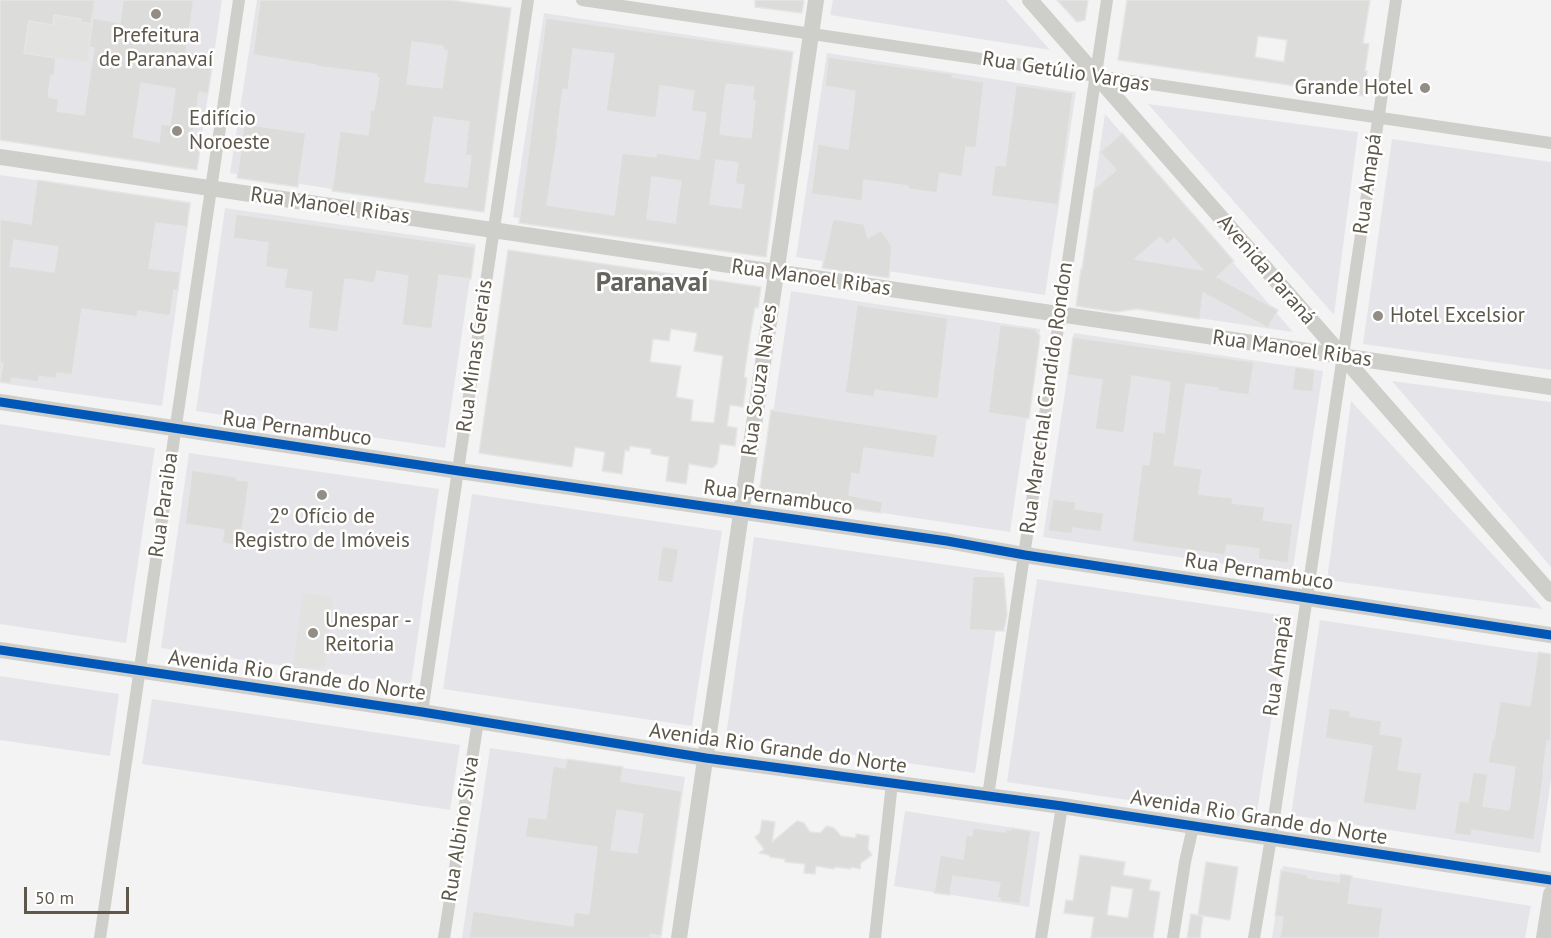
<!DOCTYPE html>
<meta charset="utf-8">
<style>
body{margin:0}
#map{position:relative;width:1551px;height:938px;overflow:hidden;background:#f3f3f3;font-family:"PT Sans",sans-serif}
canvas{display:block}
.scale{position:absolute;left:24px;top:887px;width:105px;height:27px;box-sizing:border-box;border:3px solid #5e584b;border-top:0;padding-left:8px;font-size:18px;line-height:21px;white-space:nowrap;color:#5e584b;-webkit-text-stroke:4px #fff;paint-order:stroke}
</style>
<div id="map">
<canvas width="1551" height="938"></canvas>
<div class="scale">50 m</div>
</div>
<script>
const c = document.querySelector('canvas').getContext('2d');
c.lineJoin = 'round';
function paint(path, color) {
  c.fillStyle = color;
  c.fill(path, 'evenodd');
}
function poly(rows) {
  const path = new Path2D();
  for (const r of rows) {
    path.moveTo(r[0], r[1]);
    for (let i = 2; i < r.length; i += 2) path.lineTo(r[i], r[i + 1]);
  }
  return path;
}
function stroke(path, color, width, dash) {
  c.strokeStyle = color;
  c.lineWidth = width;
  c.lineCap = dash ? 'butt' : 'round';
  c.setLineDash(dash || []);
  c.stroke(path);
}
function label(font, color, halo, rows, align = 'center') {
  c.font = font + ' "PT Sans",sans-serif';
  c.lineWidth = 5;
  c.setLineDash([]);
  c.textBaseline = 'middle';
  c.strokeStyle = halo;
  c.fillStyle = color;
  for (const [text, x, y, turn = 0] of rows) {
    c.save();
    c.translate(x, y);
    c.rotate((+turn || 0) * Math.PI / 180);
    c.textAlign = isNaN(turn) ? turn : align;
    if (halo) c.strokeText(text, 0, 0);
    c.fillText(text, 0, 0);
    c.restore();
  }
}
const commercial = poly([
 [0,0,222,0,197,170,0,140],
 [257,0,453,0,511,9,479,212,230,173],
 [833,0,1006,0,1050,50,830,15],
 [544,13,793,51,762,254,513,217],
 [827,53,1076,92,1045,295,796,257],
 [1148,104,1358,132,1334,315],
 [1105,114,1293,332,1077,300],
 [1392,139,1551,162,1551,370,1363,344],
 [0,175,191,202,162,406,0,383],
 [225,208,475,244,445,448,196,411],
 [791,291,1040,329,1010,532,761,495],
 [1074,333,1323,371,1292,574,1043,537],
 [1392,381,1551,402,1551,567],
 [1351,401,1543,609,1327,580],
 [0,424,155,448,126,643,0,624],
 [189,453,439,489,411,684,161,648],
 [472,494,722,531,692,726,443,689],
 [754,537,1004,573,975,773,726,736],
 [1037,579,1287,616,1256,819,1007,782],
 [1320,620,1551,655,1551,780,1540,853,1291,815],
 [0,676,119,694,110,756,0,740],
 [152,699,460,745,450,810,142,764],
 [490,748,685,777,661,938,462,938],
 [905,811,1040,832,1029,907,894,886],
 [1283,866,1531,906,1525,938,1272,938]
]);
const education = poly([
 [0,0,96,0,87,62,24,53],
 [303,593,333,598,325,668,293,668]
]);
const building = poly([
 [0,0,95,0,91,24,80,22,81,19,54,15,53,25,29,21,24,53,56,58,54,76,51,76,48,97,59,99,57,111,84,115,94,48,89,47,93,18,120,23,123,0,194,0,186,51,205,54,205,59,213,60,208,94,199,92,191,148,200,149,197,170,0,140,0,0],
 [141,83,175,89,170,125,161,124,159,142,133,137,141,83],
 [260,0,449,0,511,8,484,212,332,191,340,131,368,135,371,109,374,110,379,78,376,78,377,74,315,66,316,65,253,55,260,0],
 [412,42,443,46,443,50,447,51,442,88,407,84,412,42],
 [434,117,469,122,465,155,471,156,467,187,425,182,434,117],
 [755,0,804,0,802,13,755,7,755,0],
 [1057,0,1088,0,1085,20,1077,22,1057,0],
 [1127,0,1370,0,1363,43,1369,44,1365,71,1367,71,1364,96,1118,60,1127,0],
 [1258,36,1287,40,1284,62,1255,57,1258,36],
 [546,18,793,52,766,257,519,223,546,18],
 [573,49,614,54,606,111,656,118,660,86,663,86,694,91,691,111,706,113,699,159,656,153,656,157,622,153,614,215,547,205,558,134,557,134,563,89,568,90,573,49],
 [726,84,754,87,752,101,755,101,751,138,720,134,726,84],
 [716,160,738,163,735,184,744,185,741,208,710,204,716,160],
 [652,177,681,181,675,223,647,219,652,177],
 [828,57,953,74,952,77,984,82,976,148,966,147,962,177,940,173,937,193,908,189,908,186,864,180,862,201,811,194,818,144,848,149,855,91,825,86,828,57],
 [1016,85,1073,93,1058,205,991,196,995,165,1005,166,1016,85],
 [244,124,306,133,298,187,237,178,244,124],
 [1122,133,1234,261,1217,277,1278,310,1268,328,1203,293,1200,319,1137,309,1115,312,1076,306,1081,269,1082,269,1094,189,1116,170,1100,152,1122,133],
 [1160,237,1167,245,1174,238,1203,270,1135,259,1160,237],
 [37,180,190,203,187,227,156,223,149,268,180,272,178,291,174,290,170,316,138,311,137,317,82,309,72,375,57,373,56,379,39,376,38,382,12,378,11,383,0,382,3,363,0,363,0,219,31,224,37,180],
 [14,240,58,247,54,272,10,266,14,240],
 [236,214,475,247,471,279,439,275,432,329,402,325,408,276,377,271,375,283,345,279,338,332,308,328,312,292,284,288,287,270,265,267,268,243,233,238,236,214],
 [833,219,864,224,868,238,881,230,892,246,889,278,822,268,833,219],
 [508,250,761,287,758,308,755,307,750,335,744,377,747,378,743,407,730,405,727,426,737,428,735,446,720,444,717,464,712,468,689,464,686,484,666,481,669,457,651,454,651,449,630,446,629,451,625,450,622,474,602,471,605,452,575,447,572,467,479,453,508,250],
 [671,329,697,333,694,351,723,356,714,423,691,421,693,400,676,397,681,366,650,362,653,339,669,341,671,329],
 [857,305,948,318,938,399,875,390,874,397,845,393,857,305],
 [1000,325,1035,329,1040,336,1029,419,988,413,1000,325],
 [1073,337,1254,362,1249,395,1217,391,1218,388,1186,384,1174,465,1202,469,1199,494,1233,498,1232,503,1265,507,1263,520,1293,524,1288,563,1258,559,1259,549,1227,545,1225,555,1132,542,1142,464,1149,465,1153,431,1164,433,1170,382,1132,376,1124,433,1095,429,1102,380,1068,375,1073,337],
 [1295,367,1315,370,1313,392,1292,390,1295,367],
 [771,410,938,435,934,458,864,448,860,475,852,473,849,495,883,502,881,513,759,494,771,410],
 [192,470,237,477,237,480,249,481,240,546,222,543,224,530,185,524,192,470],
 [1053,499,1076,502,1075,509,1104,513,1101,532,1073,528,1072,534,1048,531,1053,499],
 [662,546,679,549,673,583,657,581,662,546],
 [973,576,1004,577,1007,615,1004,631,969,630,973,576],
 [1538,652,1551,654,1551,741,1547,741,1543,772,1544,772,1534,840,1472,830,1471,836,1454,834,1459,801,1468,802,1473,772,1488,774,1483,806,1509,810,1515,767,1488,763,1492,739,1494,739,1500,701,1530,706,1538,652],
 [1329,708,1351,711,1350,716,1382,721,1380,734,1403,737,1398,770,1422,773,1416,811,1363,803,1372,746,1325,738,1329,708],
 [567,759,623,767,621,781,682,791,661,936,650,934,650,938,469,938,473,911,573,926,574,912,589,914,597,847,525,837,528,817,546,819,553,766,565,768,567,759],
 [617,810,643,814,637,853,611,850,617,810],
 [762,820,775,822,772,842,797,821,804,823,810,832,820,833,827,826,834,828,841,836,856,838,856,834,869,836,868,849,872,855,861,863,860,869,851,867,851,869,835,867,834,869,816,866,815,874,804,873,805,864,785,862,785,859,770,857,769,855,759,853,764,849,755,837,760,833,762,820],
 [973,828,1006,832,1006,829,1011,830,1011,828,1031,831,1020,904,1000,901,1000,898,997,898,1000,883,953,876,950,895,934,893,940,855,963,859,966,835,972,836,973,828],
 [1080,855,1125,862,1123,875,1151,880,1149,890,1160,892,1153,938,1091,938,1094,917,1064,913,1066,900,1073,901,1080,855],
 [1111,886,1133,889,1128,918,1107,915,1111,886],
 [1206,862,1238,867,1230,920,1198,915,1206,862],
 [1281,870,1308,875,1308,878,1339,882,1340,874,1352,876,1348,903,1383,908,1379,938,1280,938,1283,917,1275,916,1281,870],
 [1191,914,1203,916,1200,938,1187,938,1191,914]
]);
const street = poly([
 [582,0,1551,143],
 [422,712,528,0],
 [988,796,1107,0],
 [100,938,239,0],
 [444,938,478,721],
 [875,938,892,783],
 [1041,938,1062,806],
 [1173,938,1185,862,1193,827],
 [1254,938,1271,838,1396,0]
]);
const secondary = poly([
 [1030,0,1551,594],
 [0,157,1551,387],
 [0,402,459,471,947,541,1025,555,1551,635],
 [0,650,422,712,706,758,1062,806,1551,880],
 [679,938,816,0],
 [1544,938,1551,894]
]);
const cycleway = poly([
 [0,402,459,471,947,541,1025,555,1551,635],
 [0,650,422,712,706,758,1062,806,1551,880]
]);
const markers = [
 [156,14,6,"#928e86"],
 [1425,88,6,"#928e86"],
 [177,131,6,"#928e86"],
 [1378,316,6,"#928e86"],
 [322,495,6,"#928e86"],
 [313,633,6,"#928e86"]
];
const poiNames = [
 ["Prefeitura",156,36,"center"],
 ["de Paranavaí",156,60,"center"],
 ["Grande Hotel",1413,88,"right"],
 ["Edifício",189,119],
 ["Noroeste",189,143],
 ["Hotel Excelsior",1390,316],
 ["2º Ofício de",322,517,"center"],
 ["Registro de Imóveis",322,541,"center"],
 ["Unespar -",325,621],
 ["Reitoria",325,645]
];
const streetNames = [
 ["Rua Getúlio Vargas",1066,72,9],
 ["Rua Amapá",1368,184,-82],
 ["Rua Manoel Ribas",330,206,8],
 ["Avenida Paraná",1266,270,49],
 ["Rua Manoel Ribas",811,278,8],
 ["Rua Manoel Ribas",1292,349,8],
 ["Rua Minas Gerais",475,356,-82],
 ["Rua Souza Naves",760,380,-82],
 ["Rua Marechal Candido Rondon",1047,398,-82],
 ["Rua Pernambuco",297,429,8],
 ["Rua Pernambuco",778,498,8],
 ["Rua Paraiba",164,505,-82],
 ["Rua Pernambuco",1259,572,9],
 ["Rua Amapá",1278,666,-82],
 ["Avenida Rio Grande do Norte",297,676,8],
 ["Avenida Rio Grande do Norte",778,749,8],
 ["Avenida Rio Grande do Norte",1259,818,9],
 ["Rua Albino Silva",461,829,-81]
];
const districtNames = [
 ["Paranavaí",652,283]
];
paint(commercial, '#e5e5e9');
paint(education, '#e2e2e1');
paint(building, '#dcdcdb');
stroke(building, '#e5e5e5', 1.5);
stroke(street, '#cececb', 12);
stroke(secondary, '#cececa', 16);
stroke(cycleway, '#0057b8', 9);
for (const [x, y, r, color] of markers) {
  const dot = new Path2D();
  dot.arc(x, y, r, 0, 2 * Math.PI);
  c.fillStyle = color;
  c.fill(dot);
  stroke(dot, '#fff', 2);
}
label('21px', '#5e584b', '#fff', poiNames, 'left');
label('21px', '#5e584b', '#fff', streetNames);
label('bold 27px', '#66645f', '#fff', districtNames);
</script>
